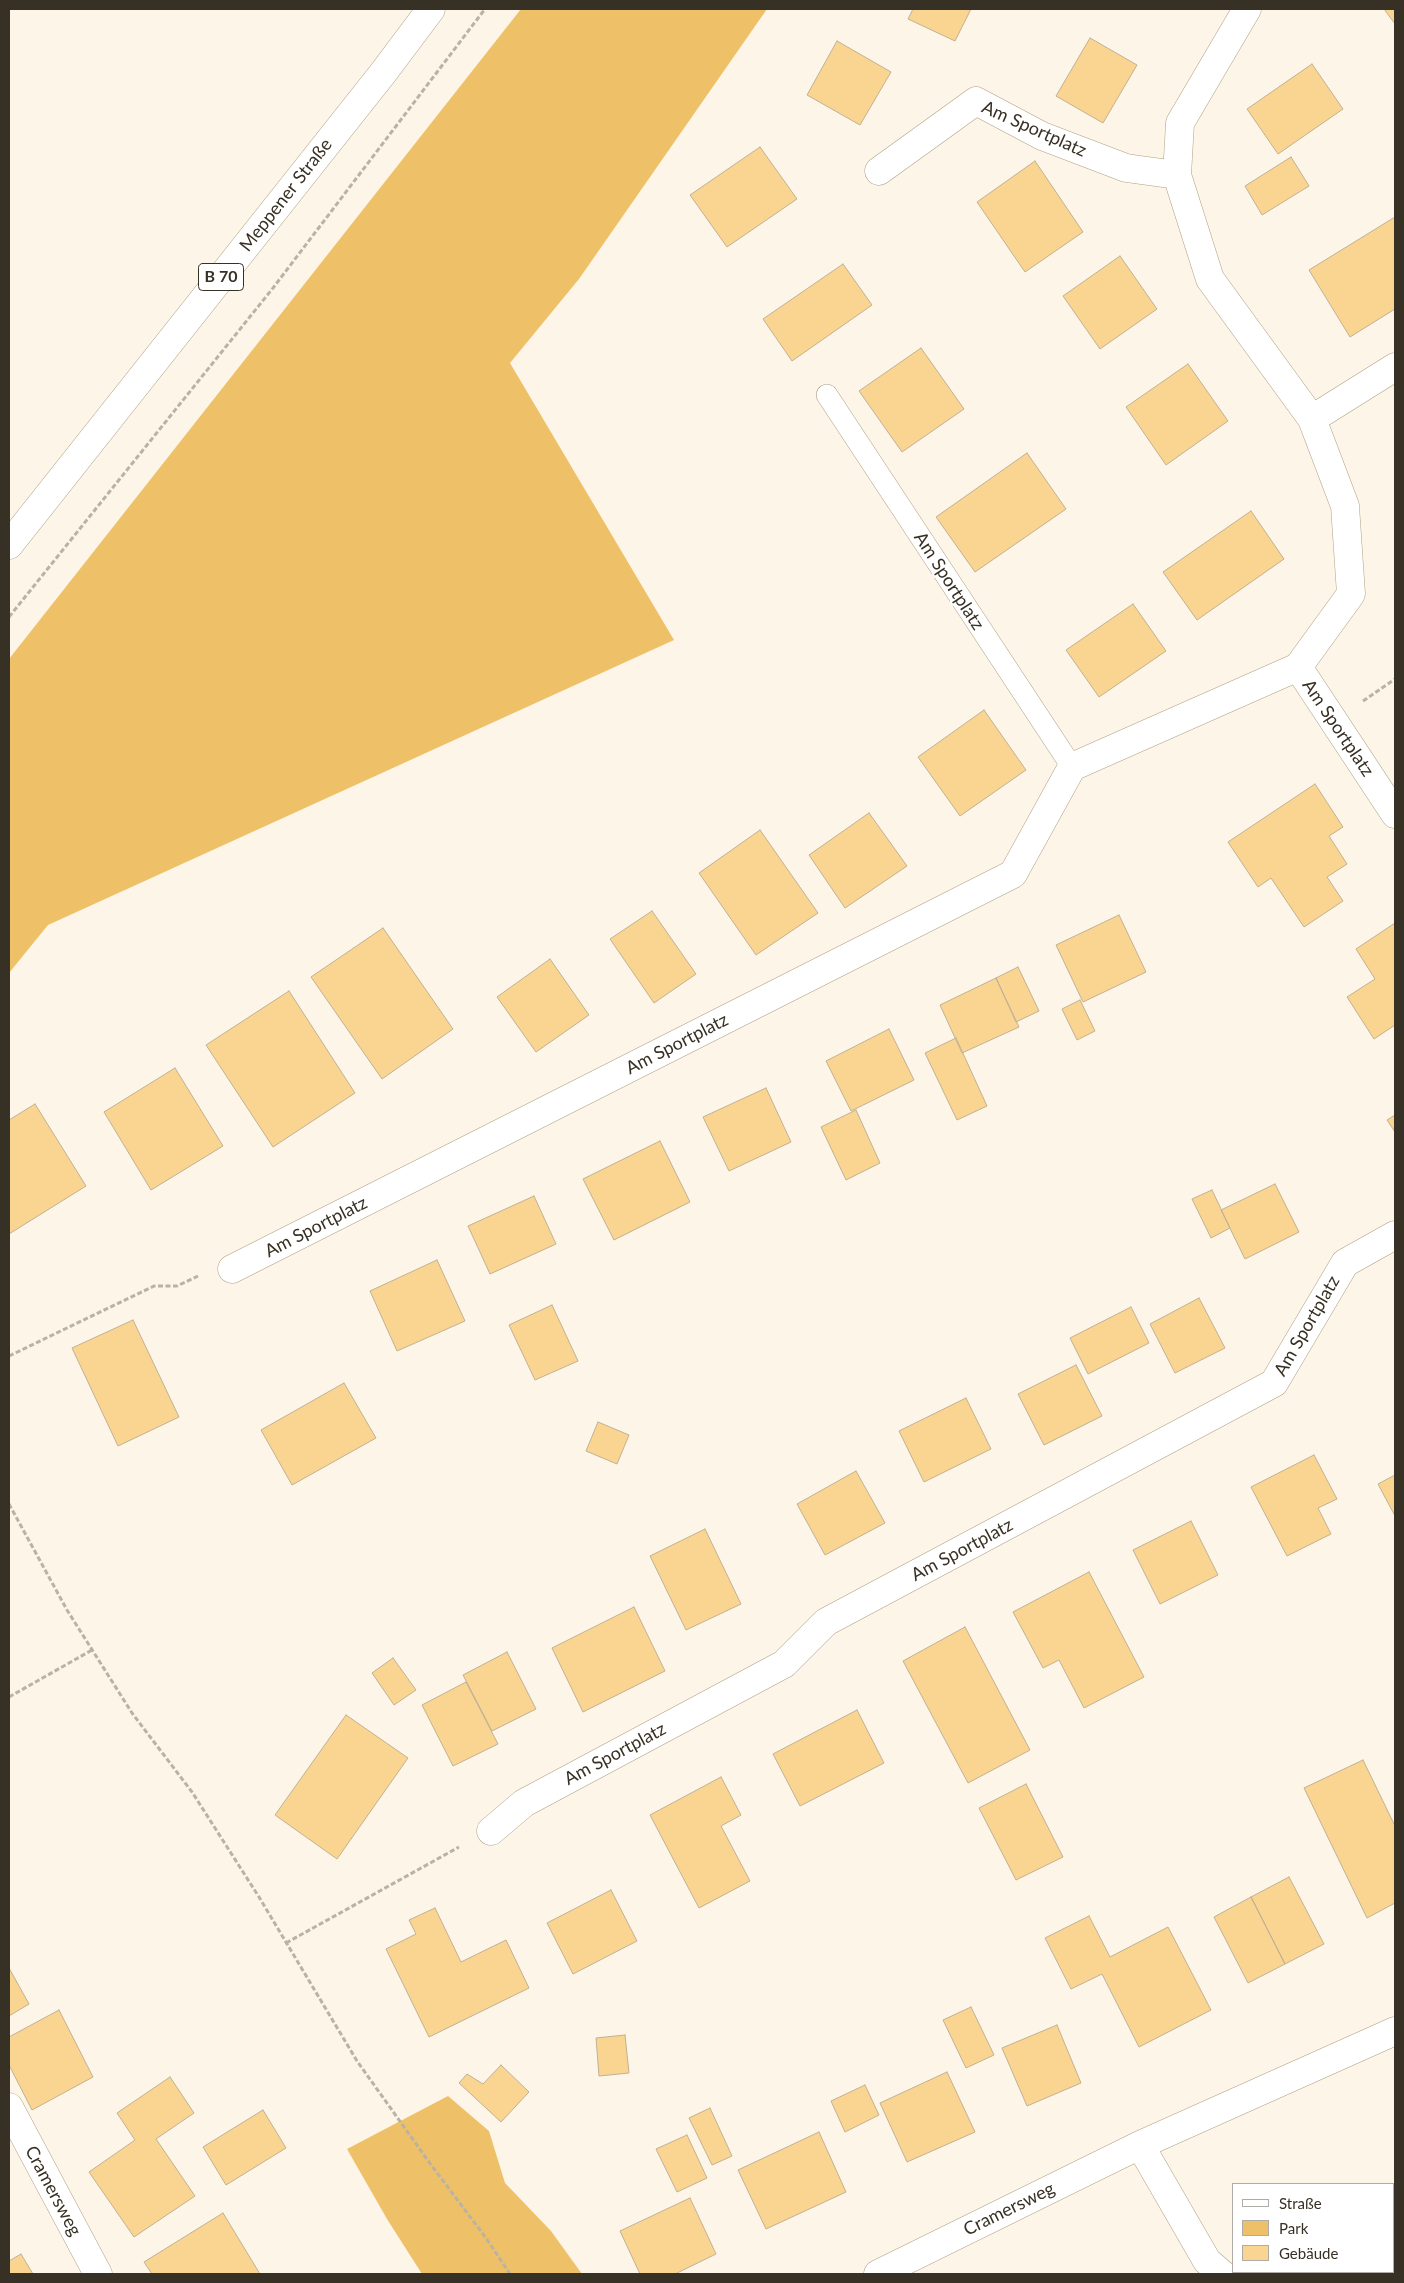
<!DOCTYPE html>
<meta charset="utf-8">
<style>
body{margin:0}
#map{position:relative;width:1404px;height:2283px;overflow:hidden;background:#fcf5e8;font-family:Lato,sans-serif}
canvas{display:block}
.frame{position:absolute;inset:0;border:10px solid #373024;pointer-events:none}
.legend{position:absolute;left:1232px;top:2183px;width:162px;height:90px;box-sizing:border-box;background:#fff;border:1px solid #afaca7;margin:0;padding:6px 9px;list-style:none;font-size:15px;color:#373024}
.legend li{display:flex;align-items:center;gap:10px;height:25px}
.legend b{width:25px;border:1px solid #afaca7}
</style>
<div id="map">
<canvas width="1404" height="2283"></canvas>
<div class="frame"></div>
<ul class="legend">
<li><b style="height:6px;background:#fff"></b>Straße</li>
<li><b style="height:14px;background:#eec169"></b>Park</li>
<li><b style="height:14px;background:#f9d591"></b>Gebäude</li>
</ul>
</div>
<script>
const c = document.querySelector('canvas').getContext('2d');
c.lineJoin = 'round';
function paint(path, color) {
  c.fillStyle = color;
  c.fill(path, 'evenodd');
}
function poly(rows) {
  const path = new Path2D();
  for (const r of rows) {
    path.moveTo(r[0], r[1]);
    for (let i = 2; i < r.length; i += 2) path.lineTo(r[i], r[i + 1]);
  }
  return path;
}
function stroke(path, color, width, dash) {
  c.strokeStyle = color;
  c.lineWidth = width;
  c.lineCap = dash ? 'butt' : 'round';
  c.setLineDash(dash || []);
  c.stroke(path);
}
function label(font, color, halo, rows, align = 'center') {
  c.font = font + ' Lato,sans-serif';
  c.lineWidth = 4;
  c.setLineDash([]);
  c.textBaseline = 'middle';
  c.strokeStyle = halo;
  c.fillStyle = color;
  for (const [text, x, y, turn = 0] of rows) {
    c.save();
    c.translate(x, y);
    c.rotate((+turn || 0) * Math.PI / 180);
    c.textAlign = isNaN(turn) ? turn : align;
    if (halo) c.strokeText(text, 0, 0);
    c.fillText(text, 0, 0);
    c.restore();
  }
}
const green = poly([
 [521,9,767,9,579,279,510,363,674,640,48,925,9,973,9,659],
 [448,2096,489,2131,505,2183,551,2231,582,2274,422,2274,387,2219,347,2149]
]);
const building = poly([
 [913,9,971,9,955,41,908,19,913,9],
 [1384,9,1395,9,1395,24,1384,9],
 [1090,38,1137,65,1103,123,1056,96,1090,38],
 [837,41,891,72,860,125,807,95,837,41],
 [1312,64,1343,109,1278,154,1247,109,1312,64],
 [760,147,797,199,727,247,690,195,760,147],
 [1291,157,1309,186,1262,215,1245,186,1291,157],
 [1035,161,1083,232,1025,272,977,202,1035,161],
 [1395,217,1395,309,1350,337,1309,270,1395,217],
 [1120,256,1157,309,1100,349,1063,296,1120,256],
 [843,264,872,305,792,361,763,319,843,264],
 [921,348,964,409,902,452,859,391,921,348],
 [1188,364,1228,421,1166,465,1126,407,1188,364],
 [1027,453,1066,509,975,572,936,517,1027,453],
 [1251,511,1284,559,1197,620,1163,572,1251,511],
 [1133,604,1166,651,1099,697,1066,650,1133,604],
 [984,710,1026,770,960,816,918,757,984,710],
 [1315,784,1343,827,1329,836,1347,864,1327,877,1343,901,1304,927,1271,878,1258,887,1228,842,1315,784],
 [869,813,907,866,845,908,809,855,869,813],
 [760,830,818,913,756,955,699,873,760,830],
 [652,911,696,974,654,1003,610,939,652,911],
 [1119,915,1146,972,1083,1002,1056,945,1119,915],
 [1395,923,1395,1025,1374,1039,1347,997,1375,979,1356,949,1395,923],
 [383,928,453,1029,382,1079,311,977,383,928],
 [550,959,589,1015,536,1052,497,997,550,959],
 [1018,967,1039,1011,1016,1022,996,978,1018,967],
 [996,978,1019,1027,962,1053,940,1005,996,978],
 [289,991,355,1093,273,1147,206,1045,289,991],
 [1080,1000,1095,1031,1077,1040,1062,1009,1080,1000],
 [889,1029,914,1080,851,1111,826,1061,889,1029],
 [956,1038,987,1106,957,1120,925,1053,956,1038],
 [175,1068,223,1146,151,1190,104,1112,175,1068],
 [766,1088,791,1142,729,1171,703,1117,766,1088],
 [35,1104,86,1186,9,1234,9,1120,35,1104],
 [856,1110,880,1163,846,1180,821,1127,856,1110],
 [1395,1115,1395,1132,1387,1120,1395,1115],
 [660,1141,690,1202,614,1240,583,1179,660,1141],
 [1275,1184,1299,1232,1245,1259,1221,1210,1275,1184],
 [1212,1190,1230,1228,1211,1238,1192,1199,1212,1190],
 [534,1196,556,1244,490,1274,468,1226,534,1196],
 [437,1260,465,1321,397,1351,370,1291,437,1260],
 [1199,1298,1225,1348,1175,1373,1150,1324,1199,1298],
 [552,1305,578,1361,535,1380,509,1325,552,1305],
 [1131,1307,1149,1343,1088,1374,1070,1338,1131,1307],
 [133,1320,179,1417,118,1446,72,1348,133,1320],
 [1076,1365,1102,1416,1044,1445,1018,1394,1076,1365],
 [344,1383,376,1438,292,1485,261,1430,344,1383],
 [966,1398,991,1449,924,1482,899,1431,966,1398],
 [598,1422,629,1435,617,1464,586,1451,598,1422],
 [1314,1455,1337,1499,1318,1508,1331,1534,1287,1556,1251,1487,1314,1455],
 [856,1471,885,1523,825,1555,797,1504,856,1471],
 [1395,1475,1395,1516,1378,1484,1395,1475],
 [1191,1521,1218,1575,1160,1604,1133,1550,1191,1521],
 [705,1529,741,1604,686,1630,650,1556,705,1529],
 [1089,1572,1144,1677,1084,1708,1059,1660,1043,1668,1013,1612,1089,1572],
 [634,1607,665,1671,583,1712,552,1648,634,1607],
 [965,1627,1030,1750,968,1783,903,1661,965,1627],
 [507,1652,536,1709,492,1731,463,1675,507,1652],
 [393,1658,416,1690,394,1705,372,1673,393,1658],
 [466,1682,498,1744,453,1766,422,1705,466,1682],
 [857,1710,884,1763,800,1806,773,1754,857,1710],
 [346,1715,408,1758,337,1859,275,1815,346,1715],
 [1363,1760,1395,1826,1395,1903,1367,1918,1304,1788,1363,1760],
 [721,1777,741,1815,721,1826,750,1881,699,1908,650,1815,721,1777],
 [1026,1784,1063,1857,1016,1880,979,1808,1026,1784],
 [1289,1877,1324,1944,1285,1964,1251,1897,1289,1877],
 [611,1890,637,1941,573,1974,547,1923,611,1890],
 [1251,1897,1285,1964,1248,1983,1214,1917,1251,1897],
 [435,1908,461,1962,506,1940,529,1988,429,2037,386,1949,416,1934,409,1920,435,1908],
 [1089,1916,1110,1957,1168,1927,1211,2010,1139,2047,1102,1974,1071,1989,1045,1938,1089,1916],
 [9,1968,29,2004,9,2016,9,1968],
 [971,2007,994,2055,966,2068,943,2020,971,2007],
 [59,2010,93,2077,32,2110,9,2065,9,2037,59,2010],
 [1057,2025,1081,2083,1027,2106,1002,2048,1057,2025],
 [625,2035,629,2073,599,2076,596,2038,625,2035],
 [501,2065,529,2092,501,2122,459,2083,467,2074,483,2084,501,2065],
 [947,2072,975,2132,907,2162,880,2103,947,2072],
 [170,2077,194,2113,156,2139,195,2196,134,2237,89,2172,135,2140,117,2113,170,2077],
 [865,2085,879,2115,845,2132,831,2101,865,2085],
 [710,2108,732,2156,712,2165,689,2118,710,2108],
 [263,2110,286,2148,226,2185,203,2147,263,2110],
 [819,2132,846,2192,766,2229,738,2170,819,2132],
 [687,2135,707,2178,677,2192,656,2149,687,2135],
 [690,2198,716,2254,675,2274,640,2274,620,2231,690,2198],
 [223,2213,260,2274,152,2274,144,2262,223,2213],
 [21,2254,33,2274,9,2274,9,2261,21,2254],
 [1393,2255,1395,2257,1395,2274,1374,2274,1375,2272,1393,2272,1393,2255]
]);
const path = poly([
 [9,617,273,288,485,9],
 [1363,701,1395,679],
 [9,1356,154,1286,177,1286,198,1276],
 [9,1504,67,1610,132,1713,192,1792,259,1897,357,2061,429,2162,486,2238,510,2274],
 [9,1697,92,1650],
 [286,1943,459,1847]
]);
const service = poly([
 [827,395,1072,767]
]);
const minor = poly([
 [1247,9,1180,123,1177,175,1210,279,1312,419,1345,506,1351,594,1298,667,1395,814],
 [879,171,976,101,1042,136,1126,168,1177,175],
 [1312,419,1395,367],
 [232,1269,1013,874,1072,767,1298,667],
 [491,1831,524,1803,784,1664,826,1622,1274,1383,1345,1263,1395,1235],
 [9,2107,98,2274],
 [1140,2145,1207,2261,1222,2274],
 [878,2274,1140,2145,1395,2031]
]);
const primary = poly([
 [9,545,383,73,431,9]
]);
const shields = [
 [221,277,45]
];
const shieldNames = [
 ["B 70",221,277]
];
const streetNames = [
 ["Am Sportplatz",1034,129,24],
 ["Meppener Straße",286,195,-52],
 ["Am Sportplatz",949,581,57],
 ["Am Sportplatz",1338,728,56],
 ["Am Sportplatz",677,1044,-27],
 ["Am Sportplatz",316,1227,-27],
 ["Am Sportplatz",1307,1326,-60],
 ["Am Sportplatz",962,1550,-28],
 ["Am Sportplatz",615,1754,-28],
 ["Cramersweg",53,2191,62],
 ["Cramersweg",1009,2209,-26]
];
paint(green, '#eec169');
paint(building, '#f9d591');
stroke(building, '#c1b091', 1);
stroke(service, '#b1a082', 22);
stroke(minor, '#b1a082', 29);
stroke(primary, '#b1a082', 29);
stroke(path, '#b9b2a5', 3, [5, 2.5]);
stroke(service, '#fff', 21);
stroke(minor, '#fff', 28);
stroke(primary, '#fff', 28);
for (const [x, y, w] of shields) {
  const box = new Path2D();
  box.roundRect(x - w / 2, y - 13.5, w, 27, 4);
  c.fillStyle = '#fff';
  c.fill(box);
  stroke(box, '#373024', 1);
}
label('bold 16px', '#373024', null, shieldNames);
label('18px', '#373024', '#fff', streetNames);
</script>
